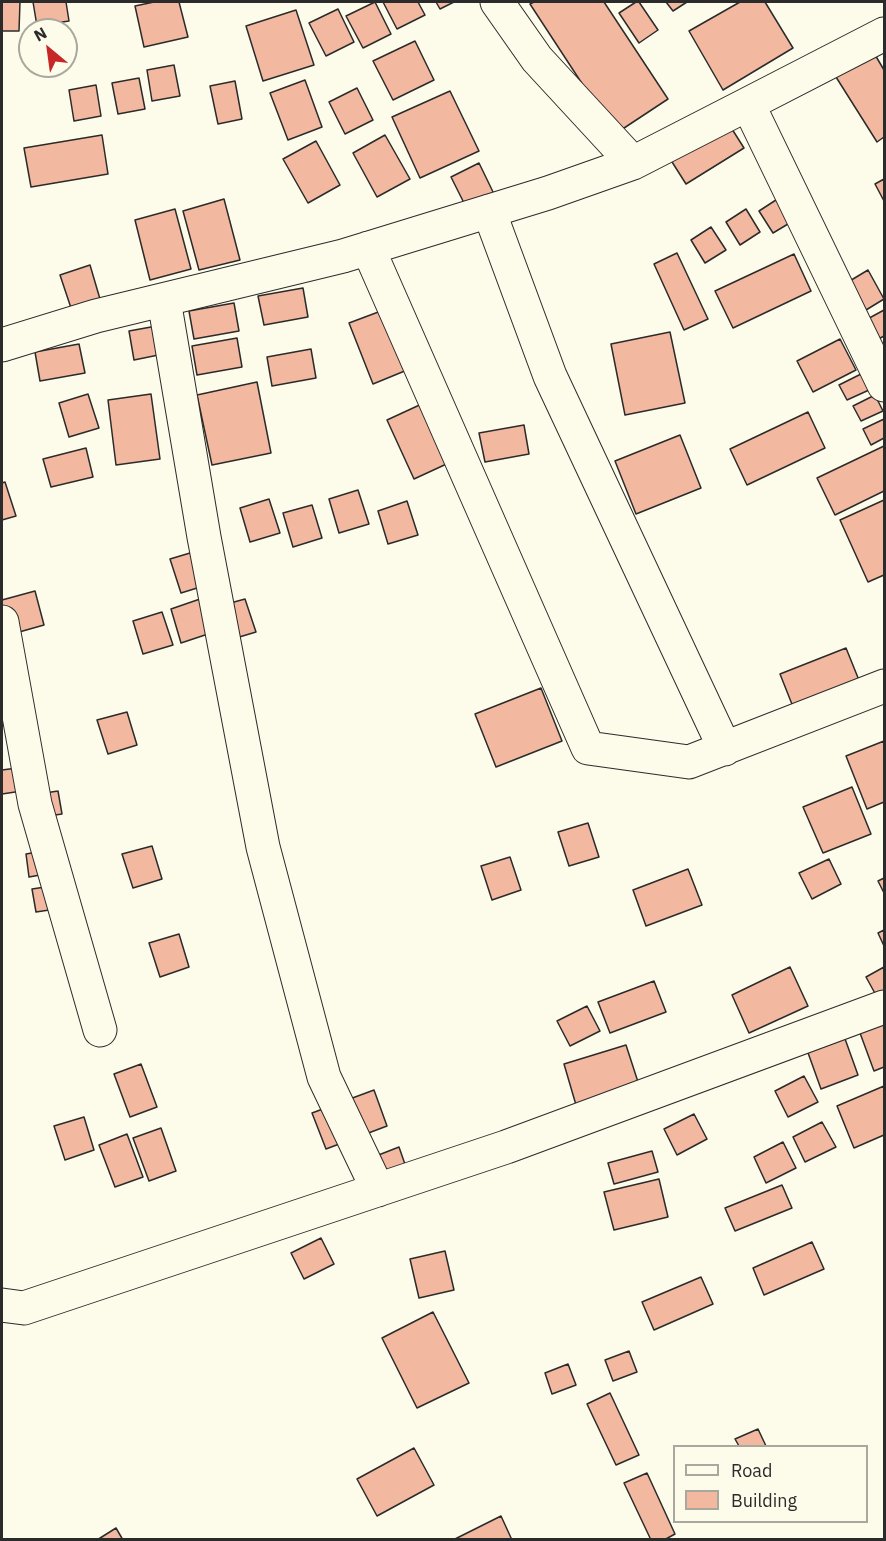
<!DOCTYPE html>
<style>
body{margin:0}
#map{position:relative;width:886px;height:1541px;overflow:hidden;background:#fdfbea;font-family:"IBM Plex Sans",sans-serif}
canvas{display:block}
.frame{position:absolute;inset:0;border:3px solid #2b2b2b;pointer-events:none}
.legend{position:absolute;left:673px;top:1445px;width:195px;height:78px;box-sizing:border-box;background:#fdfbea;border:2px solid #a9a89e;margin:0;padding:8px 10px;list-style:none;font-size:18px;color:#2b2b2b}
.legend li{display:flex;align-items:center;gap:12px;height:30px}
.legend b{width:30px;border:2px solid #a9a89e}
.north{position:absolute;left:18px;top:18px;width:60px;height:60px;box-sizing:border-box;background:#fdfbea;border:2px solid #a9a89e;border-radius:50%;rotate:331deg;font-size:16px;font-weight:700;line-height:24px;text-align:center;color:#2b2b2b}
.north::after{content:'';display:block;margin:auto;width:21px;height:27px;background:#c62828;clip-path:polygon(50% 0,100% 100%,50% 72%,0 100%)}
</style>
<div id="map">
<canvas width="886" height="1541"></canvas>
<div class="frame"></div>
<ul class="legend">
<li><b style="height:8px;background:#fdfbea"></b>Road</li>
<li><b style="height:16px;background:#f2b8a0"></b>Building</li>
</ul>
<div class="north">N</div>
</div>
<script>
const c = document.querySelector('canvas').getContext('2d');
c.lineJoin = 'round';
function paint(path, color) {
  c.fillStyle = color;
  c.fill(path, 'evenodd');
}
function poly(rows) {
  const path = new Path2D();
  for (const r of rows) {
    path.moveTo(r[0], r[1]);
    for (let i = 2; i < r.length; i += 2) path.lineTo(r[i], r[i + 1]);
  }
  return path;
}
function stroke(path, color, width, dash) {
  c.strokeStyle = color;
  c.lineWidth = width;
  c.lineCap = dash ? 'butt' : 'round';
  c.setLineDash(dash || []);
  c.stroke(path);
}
const building = poly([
 [2,2,20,2,19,31,2,31,2,2],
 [33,2,66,2,69,21,37,26,33,2],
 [154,2,179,2,188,37,144,47,135,6,154,2],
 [375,2,391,34,363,48,346,16,375,2],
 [383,2,418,2,425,15,397,29,383,2],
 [436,2,454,2,440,9,436,2],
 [534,2,604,2,668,99,615,134,530,4,534,2],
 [636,2,639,2,658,30,639,43,619,13,636,2],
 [666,2,687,2,673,11,666,2],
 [740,2,765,2,793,48,723,90,689,31,740,2],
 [338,9,354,42,326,56,309,23,338,9],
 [296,10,314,65,263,81,246,26,296,10],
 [415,41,434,80,393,100,373,61,415,41],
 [874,53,884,70,884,137,877,142,836,77,874,53],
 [174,65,180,96,152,101,147,70,174,65],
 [139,78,145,109,118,114,112,83,139,78],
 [305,80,322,127,288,140,270,93,305,80],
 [235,81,242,119,218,124,210,86,235,81],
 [96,85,101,116,74,121,69,90,96,85],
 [357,88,373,120,345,134,329,102,357,88],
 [450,91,479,151,420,178,392,117,450,91],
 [725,118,744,148,686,184,667,154,725,118],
 [102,135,108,174,31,187,24,148,102,135],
 [385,135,410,179,377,197,353,153,385,135],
 [316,141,340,185,308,203,283,159,316,141],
 [479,163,495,196,467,209,451,177,479,163],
 [884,179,884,201,875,184,884,179],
 [779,198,793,221,773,233,759,211,779,198],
 [224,199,240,260,199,270,183,211,224,199],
 [175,209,191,269,150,280,135,220,175,209],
 [746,209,760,232,740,245,726,222,746,209],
 [711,227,726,250,705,263,691,240,711,227],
 [677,253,708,319,684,330,654,264,677,253],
 [794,254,811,291,733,328,715,291,794,254],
 [90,265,100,299,71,308,60,275,90,265],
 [868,270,884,299,866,310,848,282,868,270],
 [303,288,308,317,264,325,258,296,303,288],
 [234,303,239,331,194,339,189,311,234,303],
 [389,308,412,368,373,384,349,323,389,308],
 [884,310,884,336,873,342,862,322,884,310],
 [173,323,178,351,134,360,129,331,173,323],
 [670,332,685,403,625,415,611,344,670,332],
 [237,338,242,367,197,375,192,346,237,338],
 [840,339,856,370,813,392,797,361,840,339],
 [79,344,85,373,40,381,35,352,79,344],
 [311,349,316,378,272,386,267,357,311,349],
 [861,374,869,390,847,400,839,385,861,374],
 [257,382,271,453,212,465,197,395,257,382],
 [88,394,99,428,69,437,59,403,88,394],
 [151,394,160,459,116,465,108,400,151,394],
 [875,395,883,411,861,421,853,406,875,395],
 [426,402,453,461,414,479,387,420,426,402],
 [808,412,825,448,747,485,730,449,808,412],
 [884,419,884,438,871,445,863,429,884,419],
 [524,425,529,454,485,462,479,433,524,425],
 [680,435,701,488,636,514,615,461,680,435],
 [884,446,884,491,835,515,817,478,884,446],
 [86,448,93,477,51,487,43,459,86,448],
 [5,482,16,516,2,520,2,483,5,482],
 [358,490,369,524,339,533,329,499,358,490],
 [269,499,280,533,250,542,240,508,269,499],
 [884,500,884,575,868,582,840,520,884,500],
 [407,501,418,535,388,544,378,511,407,501],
 [312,505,322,538,293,547,283,513,312,505],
 [200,550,210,584,181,593,170,559,200,550],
 [35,591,44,625,5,636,2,622,2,600,35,591],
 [200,599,211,633,181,643,171,609,200,599],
 [245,599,256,632,226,641,216,607,245,599],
 [162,612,173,645,143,654,133,621,162,612],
 [846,648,867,700,801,727,780,674,846,648],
 [541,688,562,741,496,767,475,714,541,688],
 [127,712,137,745,108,754,97,720,127,712],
 [884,741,884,802,867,809,846,756,884,741],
 [32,766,35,789,2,794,2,770,32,766],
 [852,787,871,834,823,853,803,807,852,787],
 [58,791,62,814,28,819,25,796,58,791],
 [588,823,599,857,569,866,558,832,588,823],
 [152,846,162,879,133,888,122,854,152,846],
 [59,848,63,871,29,877,26,854,59,848],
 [510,857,521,890,492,900,481,866,510,857],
 [829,859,841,884,812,899,799,873,829,859],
 [688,869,702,905,646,926,633,890,688,869],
 [884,878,884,893,878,881,884,878],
 [65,884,69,907,36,912,32,889,65,884],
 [884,930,884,946,878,933,884,930],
 [179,934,189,967,160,977,149,943,179,934],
 [790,967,808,1006,749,1033,732,995,790,967],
 [884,967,884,993,877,997,866,977,884,967],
 [654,981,666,1012,610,1033,598,1002,654,981],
 [587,1006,600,1031,570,1046,557,1021,587,1006],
 [884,1023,884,1067,874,1071,860,1033,884,1023],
 [844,1036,858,1075,821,1089,807,1050,844,1036],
 [626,1045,639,1085,576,1105,564,1064,626,1045],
 [141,1064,157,1107,130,1117,114,1074,141,1064],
 [804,1076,818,1102,788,1117,775,1091,804,1076],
 [884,1086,884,1135,854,1148,837,1106,884,1086],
 [374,1090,387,1126,326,1149,312,1113,374,1090],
 [694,1114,707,1139,677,1155,664,1129,694,1114],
 [84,1117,94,1150,65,1160,54,1126,84,1117],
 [822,1122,836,1147,805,1162,793,1137,822,1122],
 [161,1128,176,1171,149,1181,133,1138,161,1128],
 [127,1134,143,1177,115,1187,99,1145,127,1134],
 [783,1142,796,1168,766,1183,754,1157,783,1142],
 [399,1147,407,1170,361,1187,353,1165,399,1147],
 [652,1151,658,1172,614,1184,608,1163,652,1151],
 [659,1179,668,1217,614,1230,604,1192,659,1179],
 [782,1185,792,1208,735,1231,725,1208,782,1185],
 [321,1238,334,1264,304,1279,291,1253,321,1238],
 [812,1242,824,1269,764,1295,753,1268,812,1242],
 [445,1251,454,1290,419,1298,410,1259,445,1251],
 [701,1277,713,1304,654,1330,642,1302,701,1277],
 [433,1312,469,1383,417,1408,382,1338,433,1312],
 [629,1351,637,1372,613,1381,605,1360,629,1351],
 [568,1364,576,1385,552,1394,545,1373,568,1364],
 [610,1393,639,1455,616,1465,587,1404,610,1393],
 [758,1429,766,1446,739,1446,735,1439,758,1429],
 [414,1448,434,1485,377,1516,357,1479,414,1448],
 [647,1473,675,1534,664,1540,651,1540,624,1483,647,1473],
 [501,1516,512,1540,453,1540,501,1516],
 [116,1528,123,1540,97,1540,116,1528]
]);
const minor = poly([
 [497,2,537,59,633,163],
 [884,34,748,104,884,385],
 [489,211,550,376,725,749],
 [368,248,588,748,689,762,884,686],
 [164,300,204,537,263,847,324,1077,378,1190],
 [2,345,96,316,343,256,548,193,633,163,748,104],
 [2,622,35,804,100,1030],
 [2,1305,24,1308,506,1147,884,1007]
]);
paint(building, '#f2b8a0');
stroke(building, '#2b2b2b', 1.5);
stroke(minor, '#2b2b2b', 35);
stroke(minor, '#fdfbea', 33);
</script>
